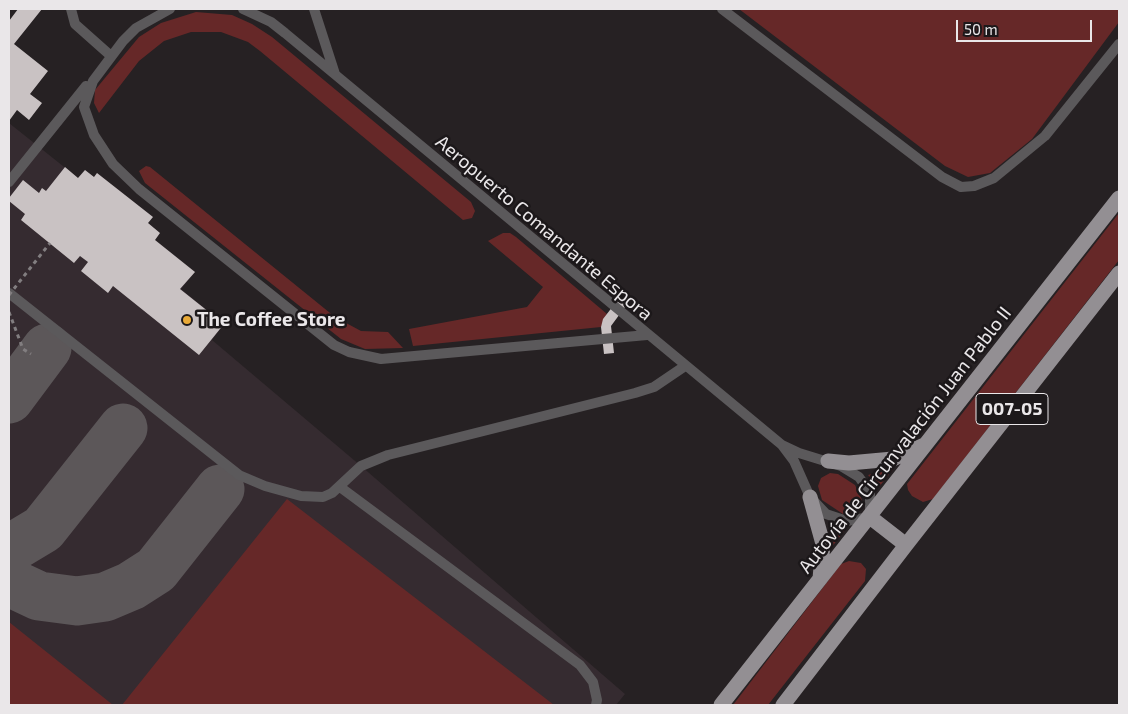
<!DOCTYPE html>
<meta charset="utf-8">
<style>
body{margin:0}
#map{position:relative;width:1128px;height:714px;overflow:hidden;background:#262123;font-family:"Exo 2",sans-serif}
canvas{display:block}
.frame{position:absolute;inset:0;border:10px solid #eae7e9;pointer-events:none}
.scale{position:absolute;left:956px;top:20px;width:136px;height:22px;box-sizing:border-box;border:2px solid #eae7e9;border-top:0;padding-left:6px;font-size:15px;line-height:18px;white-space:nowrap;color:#eae7e9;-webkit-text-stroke:4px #1c181a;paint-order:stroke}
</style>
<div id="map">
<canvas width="1128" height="714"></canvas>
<div class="frame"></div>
<div class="scale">50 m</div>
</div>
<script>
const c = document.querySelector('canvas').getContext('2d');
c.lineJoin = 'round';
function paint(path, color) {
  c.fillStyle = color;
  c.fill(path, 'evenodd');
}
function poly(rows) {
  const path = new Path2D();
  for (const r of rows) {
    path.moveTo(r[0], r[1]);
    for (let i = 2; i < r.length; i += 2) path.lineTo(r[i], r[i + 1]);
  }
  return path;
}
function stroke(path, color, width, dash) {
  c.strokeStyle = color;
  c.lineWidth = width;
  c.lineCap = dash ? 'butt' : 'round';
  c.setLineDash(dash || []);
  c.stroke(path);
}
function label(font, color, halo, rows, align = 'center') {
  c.font = font + ' "Exo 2",sans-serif';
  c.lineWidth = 5;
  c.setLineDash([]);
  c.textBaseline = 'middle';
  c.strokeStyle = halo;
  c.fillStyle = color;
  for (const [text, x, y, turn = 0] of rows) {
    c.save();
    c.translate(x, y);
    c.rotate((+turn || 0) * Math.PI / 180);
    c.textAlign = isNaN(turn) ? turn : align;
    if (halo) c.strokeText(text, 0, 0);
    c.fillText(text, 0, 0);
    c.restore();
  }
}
const built = poly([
 [9,123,78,178,85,170,94,177,97,173,153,217,148,223,160,233,155,240,195,272,181,289,224,324,212,340,361,466,625,694,616,705,9,705]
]);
const green = poly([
 [739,9,1119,9,1119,22,1032,139,990,173,968,177,945,166],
 [196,12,232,15,252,24,272,37,471,202,475,211,472,218,463,220,260,51,248,42,221,32,191,32,164,41,139,61,99,113,94,103,95,90,139,37,161,23],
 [146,166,150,167,335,317,361,331,388,332,403,348,365,349,341,339,145,183,139,171],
 [1119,213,1119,260,933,499,923,502,912,496,908,490,907,484],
 [503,233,510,233,516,237,607,314,601,327,413,346,409,329,527,307,543,287,488,241],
 [894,468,879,487,868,475],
 [830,473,838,474,855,485,862,500,861,509,851,514,843,514,822,500,818,486,821,478],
 [287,499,554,705,122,705],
 [832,523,848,526,831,548],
 [849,561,861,563,866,569,865,581,768,705,733,705,841,564],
 [9,622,113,705,9,705]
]);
const taxiway = poly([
 [9,399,47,348],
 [9,546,18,544,43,529,123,428],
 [9,582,39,596,77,601,105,597,131,586,156,570,220,489]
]);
const building = poly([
 [18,9,42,9,14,44,48,71,30,94,42,103,29,120,17,110,9,121,9,21],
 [65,167,78,178,85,170,94,177,97,173,153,217,148,223,160,233,155,240,195,272,180,289,224,324,199,355,113,286,108,293,81,271,88,262,80,256,74,263,21,220,25,214,9,201,9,198,23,180,39,193,42,188,46,191],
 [620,297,628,303,611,326,614,353,604,354,601,327,603,319]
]);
const path = poly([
 [9,312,23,349,31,354]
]);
const lane = poly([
 [71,9,75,24,111,56],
 [170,9,136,28,123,41,93,81,84,107,94,135,113,164,139,189,334,345,349,352,381,359,647,335],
 [243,9,271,22,285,33,782,445,799,453,841,466,859,477,870,493,870,517,847,521,826,514,810,497,794,461,782,445],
 [314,9,335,74],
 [722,9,942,177,961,187,974,186,994,178,1045,136,1119,44],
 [9,182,86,86],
 [9,293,239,475,265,486,301,496,323,497,332,493,361,466,388,455,635,393,654,387,685,366],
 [340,487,580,665,593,682,597,700,596,705]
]);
const primary = poly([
 [828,461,849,463,893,459,924,445],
 [810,497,823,544,820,579],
 [870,517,906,545],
 [721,705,1119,198],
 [783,705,906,545,1119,273]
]);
const pathBridge = poly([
 [9,295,50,243]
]);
const markers = [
 [187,320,5,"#e9aa38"]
];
const shields = [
 [1012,409,72]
];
const shieldNames = [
 ["007-05",1012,409]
];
const streetNames = [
 ["Aeropuerto Comandante Espora",544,228,40],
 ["Autovía de Circunvalación Juan Pablo II",905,440,-52]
];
const poiNames = [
 ["The Coffee Store",197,320]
];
paint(built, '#352b30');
paint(green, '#662828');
stroke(taxiway, '#5c5759', 49);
paint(building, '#c9c2c3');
stroke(path, '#827e80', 3, [4, 4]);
stroke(lane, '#5b595b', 10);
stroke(primary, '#938f93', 15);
stroke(pathBridge, '#827e80', 3, [4, 4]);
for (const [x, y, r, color] of markers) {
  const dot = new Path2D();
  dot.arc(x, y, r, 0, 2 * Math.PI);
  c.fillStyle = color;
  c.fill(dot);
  stroke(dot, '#1c181a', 2);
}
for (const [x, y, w] of shields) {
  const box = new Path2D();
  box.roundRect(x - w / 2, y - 15.5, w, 31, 4);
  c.fillStyle = '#1c181a';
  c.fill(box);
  stroke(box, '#eae7e9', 1);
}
label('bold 18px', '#eae7e9', null, shieldNames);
label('19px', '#eae7e9', '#1c181a', streetNames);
label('bold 19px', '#eae7e9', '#1c181a', poiNames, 'left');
</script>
